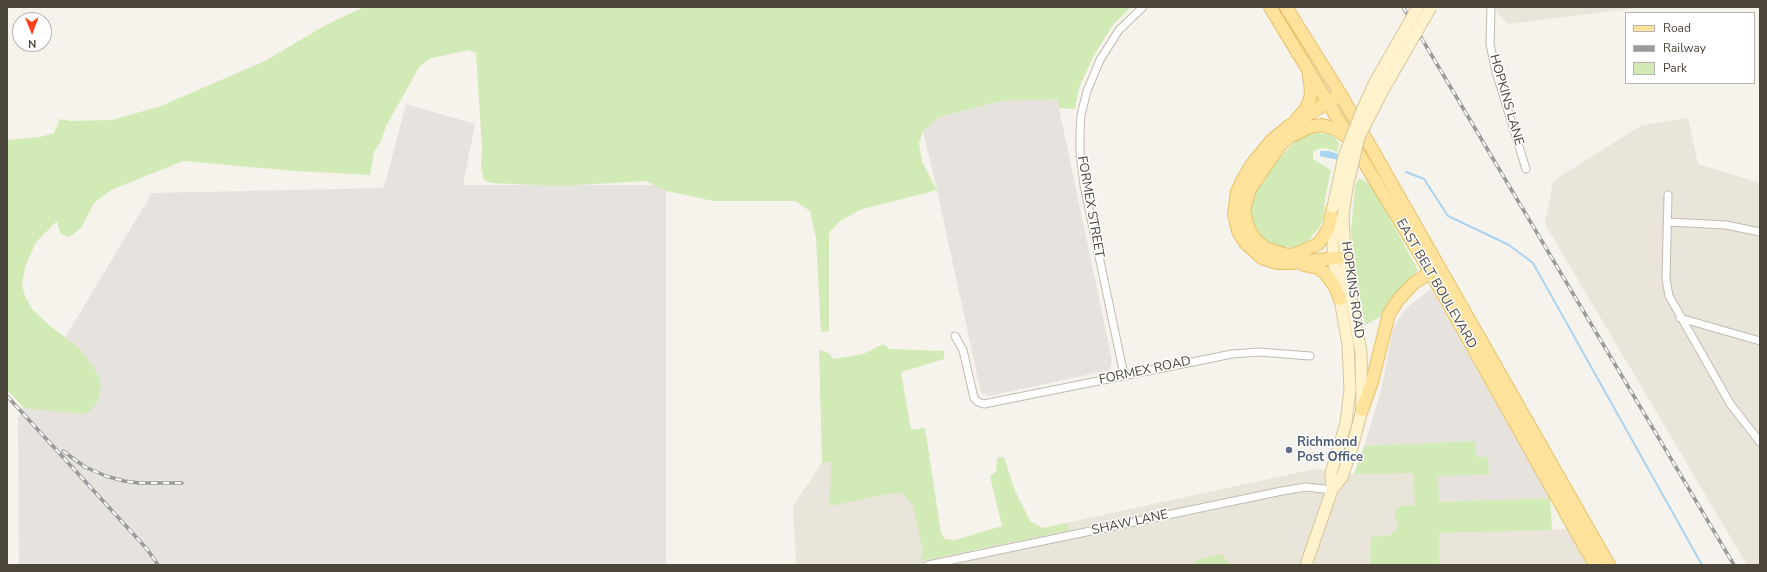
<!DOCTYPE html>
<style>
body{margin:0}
#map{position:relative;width:1767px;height:572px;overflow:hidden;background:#f6f3ec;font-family:"Nunito Sans",sans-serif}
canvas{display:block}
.frame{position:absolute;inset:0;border:8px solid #4b4439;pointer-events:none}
.legend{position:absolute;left:1625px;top:12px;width:130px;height:72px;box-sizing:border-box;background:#fff;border:1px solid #b7b4b0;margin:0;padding:5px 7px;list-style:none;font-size:12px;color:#4b4439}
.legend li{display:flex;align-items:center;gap:8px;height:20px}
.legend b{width:20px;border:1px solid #b7b4b0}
.north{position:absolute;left:12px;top:12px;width:40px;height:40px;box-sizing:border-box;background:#fff;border:1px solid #b7b4b0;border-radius:50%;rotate:179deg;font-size:11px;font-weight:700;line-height:16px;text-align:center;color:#4b4439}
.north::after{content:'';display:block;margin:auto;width:14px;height:18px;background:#fc3f1d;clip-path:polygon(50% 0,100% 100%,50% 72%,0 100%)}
</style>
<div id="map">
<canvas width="1767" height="572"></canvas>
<div class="frame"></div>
<ul class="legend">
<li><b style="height:5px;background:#ffe39c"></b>Road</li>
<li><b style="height:5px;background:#9a9a9a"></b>Railway</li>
<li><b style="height:11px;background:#d2eab5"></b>Park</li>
</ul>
<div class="north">N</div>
</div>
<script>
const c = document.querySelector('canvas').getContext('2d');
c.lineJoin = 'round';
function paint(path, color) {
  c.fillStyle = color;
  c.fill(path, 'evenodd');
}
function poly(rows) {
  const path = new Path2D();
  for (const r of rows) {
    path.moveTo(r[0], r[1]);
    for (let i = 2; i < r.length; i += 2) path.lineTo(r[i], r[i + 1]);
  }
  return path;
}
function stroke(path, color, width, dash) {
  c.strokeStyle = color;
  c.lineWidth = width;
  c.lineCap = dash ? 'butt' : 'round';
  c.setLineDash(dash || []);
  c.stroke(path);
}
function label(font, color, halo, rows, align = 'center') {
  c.font = font + ' "Nunito Sans",sans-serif';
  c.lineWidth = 3;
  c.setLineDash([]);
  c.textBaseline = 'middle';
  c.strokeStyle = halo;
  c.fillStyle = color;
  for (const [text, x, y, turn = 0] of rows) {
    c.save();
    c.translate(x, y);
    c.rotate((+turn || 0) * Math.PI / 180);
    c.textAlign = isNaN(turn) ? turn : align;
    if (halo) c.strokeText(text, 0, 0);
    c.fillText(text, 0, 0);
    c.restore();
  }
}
const residential = poly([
 [1492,7,1646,7,1508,24],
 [1688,118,1698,164,1760,183,1760,565,1747,565,1545,224,1553,181,1642,125],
 [914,443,936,551,1315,469,1354,474,1413,472,1417,533,1371,537,1370,565,796,565,793,506,822,463],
 [1567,529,1587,565,1439,565,1439,533]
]);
const industrial = poly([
 [1057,99,1112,360,1110,370,989,396,981,393,937,190,923,131,939,117,1001,101],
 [406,104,475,124,463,185,666,185,666,565,19,565,18,416,152,193,384,188],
 [1431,289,1550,498,1439,502,1438,476,1476,457,1474,441,1364,446,1381,391,1393,329,1398,319,1409,306]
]);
const green = poly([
 [364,7,1131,7,1113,25,1094,55,1079,88,1075,109,1059,108,1057,99,1001,101,939,117,923,131,919,143,922,162,937,190,862,209,840,221,829,233,829,331,821,332,816,238,810,211,795,201,713,201,667,191,646,181,561,186,491,183,484,180,481,166,482,148,476,53,469,50,431,58,420,66,386,126,381,141,374,152,370,175,296,171,183,161,111,190,94,203,81,228,72,235,67,237,60,233,57,221,36,242,25,267,22,285,25,296,32,309,51,327,77,346,92,365,99,377,101,385,98,401,90,411,83,414,24,408,7,390,7,140,40,137,54,133,60,119,70,121,112,120,161,106,265,61,324,26],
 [1309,132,1328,134,1335,138,1339,143,1337,152,1327,148,1318,149,1313,152,1313,159,1331,170,1325,198,1324,217,1319,228,1307,242,1296,247,1279,247,1264,241,1256,231,1250,212,1253,194,1269,167,1296,141],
 [1359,178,1371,185,1418,270,1401,289,1384,315,1365,325,1355,272,1351,231,1355,186],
 [883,344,890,349,944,351,944,359,901,372,911,430,925,428,941,533,945,539,955,540,1002,526,990,476,996,472,997,458,1004,457,1015,491,1030,521,1042,528,1067,523,1070,530,920,561,923,552,913,505,904,495,898,492,830,506,831,462,822,463,819,350,829,353,833,359,863,354],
 [1475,441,1476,457,1488,457,1489,474,1438,476,1439,502,1550,498,1552,530,1439,533,1439,565,1370,565,1371,537,1391,535,1399,526,1395,519,1395,512,1400,506,1415,505,1413,473,1354,474,1364,446],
 [1222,554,1227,561,1233,565,1193,565,1196,561,1206,557]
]);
const water = poly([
 [1320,151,1329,151,1338,154,1339,155,1338,160,1320,156]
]);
const stream = poly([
 [1406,172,1424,179,1448,216,1509,245,1533,263,1702,565]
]);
const street = poly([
 [1491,7,1490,44,1496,72,1526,169],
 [1668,195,1666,279,1669,296,1731,405,1760,442],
 [1668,222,1726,225,1760,232],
 [1680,318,1760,341],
 [955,336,963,350,974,398,978,402,984,404,1232,354,1259,352,1310,356],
 [1124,375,1084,185,1080,153,1080,131,1081,115,1087,91,1100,60,1119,30,1143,7],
 [928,565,1282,491,1306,487,1332,490]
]);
const secondary = poly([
 [1332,490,1331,473,1346,423,1350,389,1348,345,1333,258,1333,220],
 [1306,565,1332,490,1342,477,1352,448,1362,410,1361,352,1346,269,1343,216]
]);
const primary = poly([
 [1270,7,1427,266,1595,565],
 [1286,7,1341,95,1609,565],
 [1335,98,1289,126,1271,141,1252,164,1243,179,1237,192,1234,214,1238,231,1246,244,1262,258,1277,263,1292,263,1345,257],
 [1297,119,1305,110,1310,99,1311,91,1309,75],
 [1301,127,1280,145,1250,189,1244,210,1249,230,1256,240,1265,248,1287,255,1296,254,1318,244,1324,236,1329,227,1333,207],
 [1294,135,1309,127,1322,125,1335,129,1347,137],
 [1304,265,1318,268,1325,273,1335,287,1340,299],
 [1362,410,1372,382,1389,314,1398,300,1413,284,1436,268]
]);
const rail = poly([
 [1403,7,1734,565],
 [7,396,147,549,158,565],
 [63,451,85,467,106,476,124,481,139,483,182,483]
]);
const secondaryBridge = poly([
 [1333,207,1344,156,1363,108,1375,82,1418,7],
 [1343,216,1347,188,1359,137,1382,92,1431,7]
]);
const markers = [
 [1289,450,4,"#5c6f8a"]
];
const streetNames = [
 ["HOPKINS LANE",1506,100,74],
 ["FORMEX STREET",1090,207,80],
 ["EAST BELT BOULEVARD",1436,284,60],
 ["HOPKINS ROAD",1352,290,82],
 ["FORMEX ROAD",1145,371,-12],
 ["SHAW LANE",1130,523,-12]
];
const serviceNames = [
 ["Richmond",1297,443],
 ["Post Office",1297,458]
];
paint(residential, '#eae5da');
paint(industrial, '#e6e2dd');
paint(green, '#d2eab5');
paint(water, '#a9d4f2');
stroke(stream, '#a9d4f2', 2);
stroke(street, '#c2bbae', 9);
stroke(secondary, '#d6c79b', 13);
stroke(primary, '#e6c16a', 14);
stroke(street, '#fff', 7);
stroke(secondary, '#fff3cd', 11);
stroke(primary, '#ffe39c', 12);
stroke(rail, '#9a9a9a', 3.5);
stroke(rail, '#fff', 2, [6]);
stroke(secondaryBridge, '#d6c79b', 13, []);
stroke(secondaryBridge, '#fff3cd', 11);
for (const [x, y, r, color] of markers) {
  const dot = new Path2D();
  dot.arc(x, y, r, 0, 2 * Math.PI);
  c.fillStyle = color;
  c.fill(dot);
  stroke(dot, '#fff', 1.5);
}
label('13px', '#4b4439', '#fff', streetNames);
label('bold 13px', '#4e5e75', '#fff', serviceNames, 'left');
</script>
